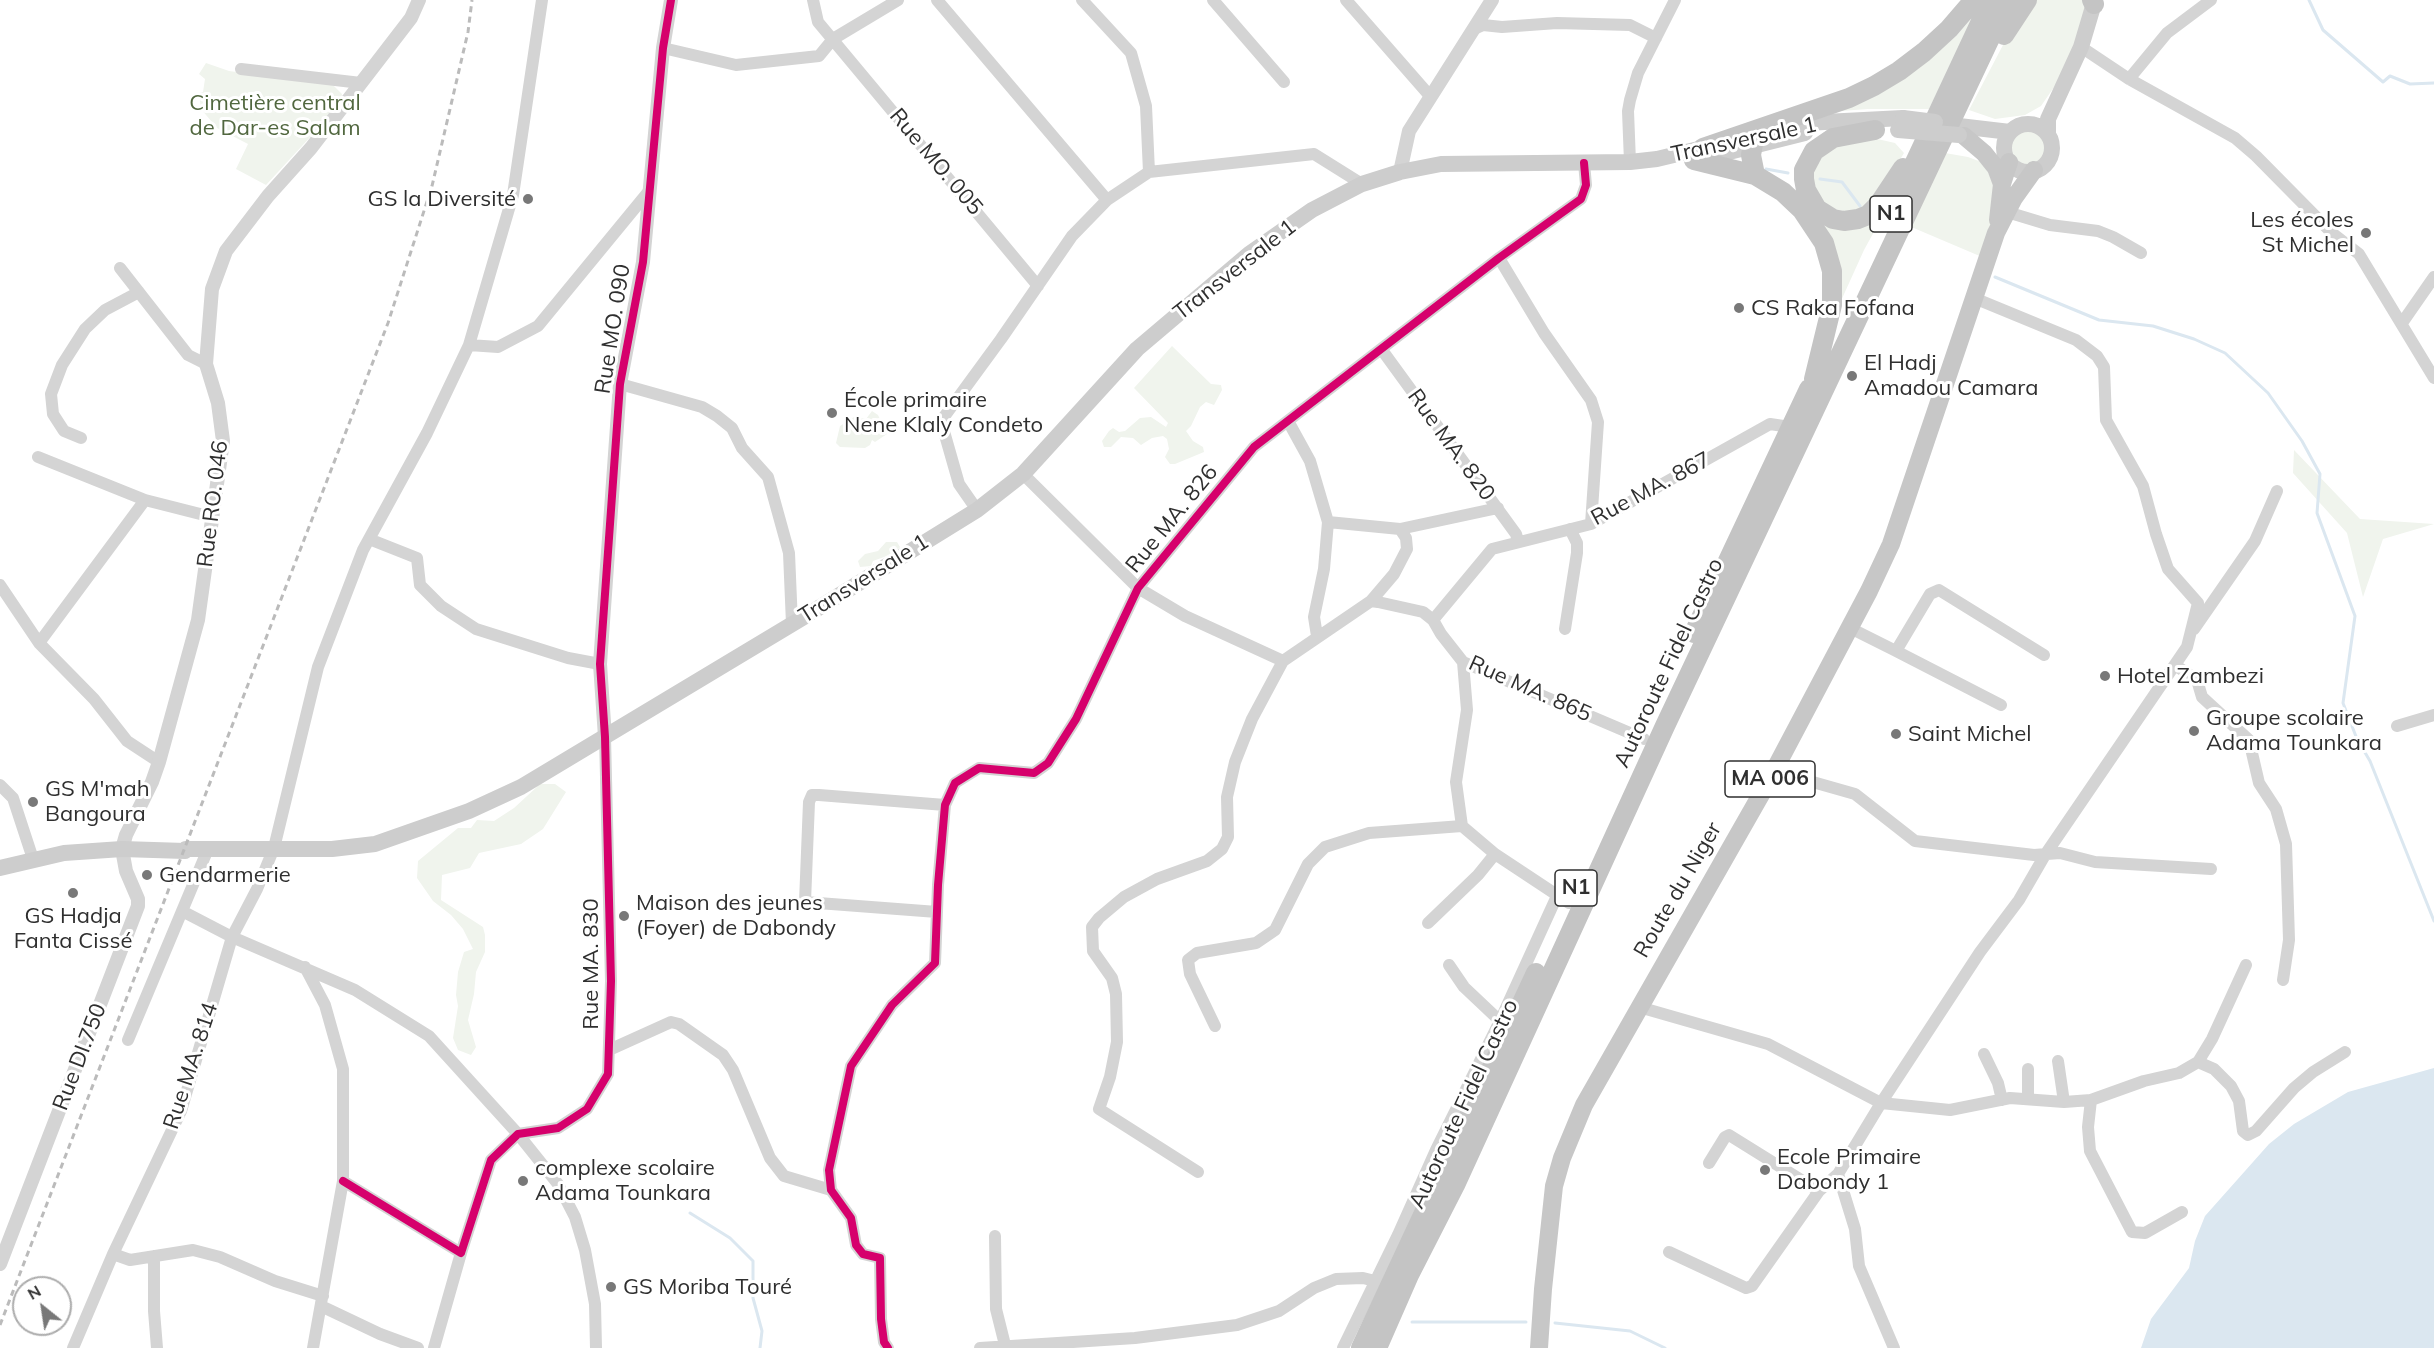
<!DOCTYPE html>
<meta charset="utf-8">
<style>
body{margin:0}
#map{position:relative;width:2434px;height:1348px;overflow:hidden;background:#fff;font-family:Mulish,sans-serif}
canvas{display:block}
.north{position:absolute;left:12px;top:1276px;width:60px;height:60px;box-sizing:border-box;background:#fff;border:2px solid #acacac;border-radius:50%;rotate:330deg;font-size:16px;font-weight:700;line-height:24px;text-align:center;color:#2f2f2f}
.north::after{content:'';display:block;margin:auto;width:21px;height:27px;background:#787878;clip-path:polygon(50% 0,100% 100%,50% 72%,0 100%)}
</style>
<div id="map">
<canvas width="2434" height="1348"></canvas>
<div class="north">N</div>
</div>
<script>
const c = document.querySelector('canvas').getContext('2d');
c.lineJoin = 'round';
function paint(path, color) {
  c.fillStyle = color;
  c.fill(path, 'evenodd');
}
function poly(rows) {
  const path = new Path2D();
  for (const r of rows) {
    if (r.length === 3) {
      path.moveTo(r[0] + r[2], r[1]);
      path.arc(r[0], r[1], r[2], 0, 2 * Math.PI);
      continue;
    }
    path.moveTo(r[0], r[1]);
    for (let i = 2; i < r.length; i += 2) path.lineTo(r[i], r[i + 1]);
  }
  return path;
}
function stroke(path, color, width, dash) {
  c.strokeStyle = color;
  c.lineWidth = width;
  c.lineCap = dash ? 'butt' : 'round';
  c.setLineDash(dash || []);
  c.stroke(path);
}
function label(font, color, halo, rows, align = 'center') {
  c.font = font + ' Mulish,sans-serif';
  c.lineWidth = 6;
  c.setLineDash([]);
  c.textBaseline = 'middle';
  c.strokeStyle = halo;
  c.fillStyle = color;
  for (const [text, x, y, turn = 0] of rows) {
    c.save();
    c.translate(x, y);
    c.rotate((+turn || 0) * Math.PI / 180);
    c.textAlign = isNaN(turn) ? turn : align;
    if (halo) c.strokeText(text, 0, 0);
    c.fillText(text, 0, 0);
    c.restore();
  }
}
const green = poly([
 [2033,0,2085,0,2089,8,2061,77,2041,106,2025,115,1995,119,1969,110,2003,45],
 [1978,11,1929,109,1868,109,1827,112,1918,69,1957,35],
 [206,63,229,71,333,85,342,94,341,101,337,108,266,185,236,169,248,144,217,128,201,109,199,93,203,92,205,79,199,74],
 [2027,148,19],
 [1873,138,1895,143,1904,153,1875,201,1860,215,1820,206,1810,172,1828,147],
 [1945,153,1968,157,1984,163,1997,193,1995,212,1982,257,1909,226],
 [1886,210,1864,250,1840,303,1816,216],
 [1172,346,1211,384,1221,385,1222,390,1214,405,1206,402,1200,407,1191,426,1186,431,1193,441,1203,447,1204,452,1175,464,1170,464,1165,457,1169,449,1167,439,1163,436,1152,438,1141,445,1133,438,1121,437,1111,447,1104,447,1102,441,1109,431,1113,428,1119,432,1125,431,1140,418,1151,417,1166,427,1168,423,1134,388],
 [872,411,878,415,887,434,875,442,872,440,870,445,865,448,840,447,836,443,840,426,854,417,866,419],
 [2294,450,2360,519,2434,524,2383,539,2363,597,2347,533,2293,473],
 [886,542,897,542,900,547,895,553,873,561,871,566,860,567,858,561,865,554,878,551],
 [540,784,555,784,566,792,543,829,521,844,479,853,470,868,442,875,441,900,483,927,485,935,485,952,476,972,474,994,468,1020,476,1047,471,1055,458,1050,453,1038,458,1006,456,995,458,972,464,952,473,949,463,929,451,915,433,901,417,878,418,861,458,828,471,828,477,820,494,821,514,808]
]);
const water = poly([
 [2434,1068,2434,1348,2141,1348,2151,1319,2189,1268,2195,1241,2205,1216,2269,1144,2294,1124,2348,1092]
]);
const stream = poly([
 [2309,0,2323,30,2383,82,2390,76,2410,84,2434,83],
 [1766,169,1788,173],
 [1820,179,1842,182,1860,206],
 [1995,277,2099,320,2153,326,2194,339,2225,353,2268,393,2302,441,2320,474,2317,513,2355,616,2343,703,2357,739,2370,761,2434,921],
 [690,1213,730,1238,753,1261,753,1298,762,1331,760,1348],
 [1412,1322,1526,1322],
 [1555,1323,1630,1331,1665,1348]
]);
const minor = poly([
 [813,0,818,22,1038,286],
 [937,0,1107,200],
 [1082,0,1131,53,1146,106,1149,172],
 [1213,0,1284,82],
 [1346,0,1430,96],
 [1474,29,1483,25,1502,27,1557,23,1630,25,1656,38],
 [2081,47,2129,79,2235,138,2256,156,2332,233,2359,254,2434,378],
 [663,48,736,65,819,56,833,39,898,0],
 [241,69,361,83],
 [2129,79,2167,33,2211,0],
 [1630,162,1628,111,1630,100,1638,73,1675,0],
 [2007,212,2050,225,2098,231,2113,237,2141,253],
 [1499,258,1544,333,1591,400,1598,422,1591,524],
 [120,268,188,355,206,364],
 [2402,323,2434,277],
 [469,345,498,347,538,326,649,191],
 [1382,350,1516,534,1518,541],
 [620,384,702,407,717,416,732,428,742,448,768,477,789,553,792,624],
 [1288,421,1310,461,1328,522,1324,569,1314,617,1317,636],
 [81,438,64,431,53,414,51,394,62,365,85,329,105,310,139,292],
 [38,457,145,500,212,517],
 [1023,474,1138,588,1185,616,1283,661],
 [977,510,959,484,941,421,1001,339,1072,236,1107,200,1149,172,1314,154,1362,184],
 [1328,522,1400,529,1498,508],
 [369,539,417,558,420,585,441,606,476,629,568,658,600,664],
 [0,585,39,643,94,699,127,741,159,762],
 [1371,601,1394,574,1407,549,1406,538,1400,529],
 [1433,620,1492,549,1591,524,1770,424,1790,427],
 [1850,628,1896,651],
 [1565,629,1577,553,1577,543,1570,529],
 [2194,629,2255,541,2277,491],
 [39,643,145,500],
 [2175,665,2197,680,2202,697,2249,740,2259,783,2276,809,2286,844,2289,940,2283,980],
 [2001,705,1896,651,1930,594,1939,590,2044,655],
 [2397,726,2434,715],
 [1774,771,1855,794,1915,841,2034,855,2060,853,2095,862,2211,869],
 [0,785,13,798,33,859],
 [1462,826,1456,782,1467,710,1463,662],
 [182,911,232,937,355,990,429,1036,518,1134,558,1184,575,1217,585,1250,595,1304,596,1348],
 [937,912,805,902,809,802,812,795,819,795,945,805],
 [1428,923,1478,875,1495,854],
 [1449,965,1464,987,1500,1021],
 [305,967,325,1005,343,1069,343,1181,313,1348],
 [1639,1007,1768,1044,1881,1103,1950,1110,2010,1098,2064,1102,2091,1100,2144,1081,2179,1073,2198,1062,2214,1069,2231,1086,2239,1101,2243,1131,2248,1135,2256,1131,2294,1088,2313,1072,2345,1052],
 [1215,1026,1190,974,1188,960,1197,953,1256,943,1275,930,1308,864,1325,847,1369,833,1462,826,1495,854,1569,903],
 [128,1040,208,849],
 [609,1050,671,1022,679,1024,723,1055,733,1070,770,1158,784,1176,831,1190],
 [1984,1054,1998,1083,2002,1100],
 [2058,1061,2064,1102],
 [2198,1062,2212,1039,2246,965],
 [2028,1098,2028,1069],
 [2091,1100,2088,1127,2090,1151,2132,1232,2145,1233,2182,1212],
 [1709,1163,1725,1137,1729,1135,1819,1191],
 [1198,1172,1099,1109,1110,1077,1117,1042,1116,994,1112,978,1093,951,1092,927,1099,918,1124,897,1157,879,1207,861,1222,849,1228,837,1227,797,1235,762,1252,719,1283,661,1371,601,1378,602,1423,612,1433,620,1441,634,1463,662,1644,739],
 [1838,1174,1855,1229,1859,1266,1894,1348],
 [343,1181,461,1253,491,1160,518,1134,558,1128,587,1109,608,1074,611,981,605,737],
 [995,1236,996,1309,1005,1345],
 [1669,1252,1746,1288,1752,1286,1819,1191,1838,1174,1881,1103,1980,952,2019,900,2045,855,2187,647,2198,603,2168,569,2156,534,2143,486,2106,420,2104,367,2097,356,2076,340,1974,298],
 [113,1254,130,1260,193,1250,220,1257,275,1281,323,1296],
 [154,1256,154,1311,157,1348],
 [321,1306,380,1334,418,1348],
 [73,1348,113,1254,181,1111,232,937,257,889,274,848,318,667,363,550,427,433,469,345,513,195,542,0],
 [434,1348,461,1253],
 [888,1348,884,1342,881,1319,880,1258,863,1254,856,1245,851,1218,831,1190,829,1170,851,1066,892,1005,935,963,938,885,945,805,955,783,979,768,1034,773,1048,763,1076,719,1138,588,1254,447,1499,258,1581,199,1586,185,1584,163],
 [980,1348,1135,1338,1237,1325,1279,1311,1314,1288,1336,1279,1363,1278,1375,1281],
 [1343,1348,1398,1235,1436,1150,1500,1021,1557,896]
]);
const tertiary = poly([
 [1400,172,1409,131,1492,0],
 [605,737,600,664,620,384,643,262,663,48,671,0],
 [0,1264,138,906,138,899,126,871,122,849,126,835,152,782,159,762,198,620,223,441,218,403,206,364,212,289,226,251,268,196,311,148,411,18,419,0]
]);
const secondary = poly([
 [2028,148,24],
 [1959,126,2010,132],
 [1786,127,1805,123,1903,118],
 [2048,135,2048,119,2081,47,2095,0],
 [1697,160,1805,133],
 [0,868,64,853,122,849,185,851,186,849,332,849,375,844,469,811,521,787,804,617,977,510,1023,474,1137,349,1249,254,1312,210,1362,184,1400,172,1441,164,1630,162,1657,159,1711,146]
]);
const primary = poly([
 [1964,136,1984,153,1996,168,2002,184],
 [1998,220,2002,184,2009,162],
 [1539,1348,1543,1289,1554,1186,1562,1158,1584,1105,1767,784,1869,591,1891,544,1996,233,2014,198,2034,170]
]);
const trunk = poly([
 [2092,0,2094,4],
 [2004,35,2027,0],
 [1875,130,1833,138,1814,151,1804,170,1804,179,1806,190,1817,209,1833,219,1844,221,1858,219,1868,215,1879,204,1903,168],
 [1703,148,1849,98,1874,86,1899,71,1924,52,1949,29,1974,0],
 [1694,160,1755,175,1783,192,1802,210,1824,243,1832,271,1832,305,1814,379],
 [1755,175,1751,155,1755,134],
 [1903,188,1991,0],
 [1694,633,1809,389],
 [1361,1348,1536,973],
 [1377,1348,1409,1275,1455,1185,1665,726,2008,0]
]);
const rail = poly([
 [0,1325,388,323,432,186,468,32,472,0]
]);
const secondaryBridge = poly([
 [1903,118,1935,122],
 [1898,130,1959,135]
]);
const cycleway = poly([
 [343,1181,461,1253,491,1160,518,1134,558,1128,587,1109,608,1074,611,981,605,737,600,664,620,384,643,262,663,48,671,0],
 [888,1348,884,1342,881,1319,880,1258,863,1254,856,1245,851,1218,831,1190,829,1170,851,1066,892,1005,935,963,938,885,945,805,955,783,979,768,1034,773,1048,763,1076,719,1138,588,1254,447,1499,258,1581,199,1586,185,1584,163]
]);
const markers = [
 [528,199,6,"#787878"],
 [2366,233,6,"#787878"],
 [1739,308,6,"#787878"],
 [1852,376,6,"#787878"],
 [832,413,6,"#787878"],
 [2105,676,6,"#787878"],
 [2194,731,6,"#787878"],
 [1896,734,6,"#787878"],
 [33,802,6,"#787878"],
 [147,875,6,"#787878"],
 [73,893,6,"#787878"],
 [624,916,6,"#787878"],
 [1765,1170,6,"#787878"],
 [523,1181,6,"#787878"],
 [611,1287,6,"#787878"]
];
const shields = [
 [1891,214,42],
 [1770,779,90],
 [1576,888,42]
];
const shieldNames = [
 ["N1",1891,214],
 ["MA 006",1770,779],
 ["N1",1576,888]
];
const parkNames = [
 ["Cimetière central",275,103],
 ["de Dar-es Salam",275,128]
];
const streetNames = [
 ["Transversale 1",1744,140,-12],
 ["Rue MO. 005",936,162,50],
 ["Transversale 1",1235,270,-38],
 ["Rue MO. 090",613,329,-81],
 ["Rue MA. 820",1451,445,54],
 ["Rue MA. 867",1651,489,-28],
 ["Rue RO. 046",213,504,-83],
 ["Rue MA. 826",1172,519,-51],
 ["Transversale 1",864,579,-32],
 ["Autoroute Fidel Castro",1669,663,-65],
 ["Rue MA. 865",1530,689,24],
 ["Route du Niger",1678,890,-60],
 ["Rue MA. 830",591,964,-90],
 ["Rue DI.750",80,1057,-69],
 ["Rue MA. 814",191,1066,-72],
 ["Autoroute Fidel Castro",1464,1104,-65]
];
const poiNames = [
 ["GS la Diversité",516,199,"right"],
 ["Les écoles",2354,220,"right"],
 ["St Michel",2354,245,"right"],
 ["CS Raka Fofana",1751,308],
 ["El Hadj",1864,363],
 ["Amadou Camara",1864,388],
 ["École primaire",844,400],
 ["Nene Klaly Condeto",844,425],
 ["Hotel Zambezi",2117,676],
 ["Groupe scolaire",2206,718],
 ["Adama Tounkara",2206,743],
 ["Saint Michel",1908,734],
 ["GS M'mah",45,789],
 ["Bangoura",45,814],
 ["Gendarmerie",159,875],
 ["Maison des jeunes",636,903],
 ["(Foyer) de Dabondy",636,928],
 ["GS Hadja",73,916,"center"],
 ["Fanta Cissé",73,941,"center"],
 ["Ecole Primaire",1777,1157],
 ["Dabondy 1",1777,1182],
 ["complexe scolaire",535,1168],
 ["Adama Tounkara",535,1193],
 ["GS Moriba Touré",623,1287]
];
paint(green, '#f0f4ed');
paint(water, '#dbe7f0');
stroke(stream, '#dbe7f0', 3);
stroke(minor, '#d4d4d4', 12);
stroke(tertiary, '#d4d4d4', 14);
stroke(secondary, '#cdcdcd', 16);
stroke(primary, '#c7c7c7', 18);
stroke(trunk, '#c4c4c4', 20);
stroke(rail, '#bbb', 3, [6, 4.5]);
stroke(secondaryBridge, '#cdcdcd', 16);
stroke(cycleway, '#d6006c', 8);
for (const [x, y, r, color] of markers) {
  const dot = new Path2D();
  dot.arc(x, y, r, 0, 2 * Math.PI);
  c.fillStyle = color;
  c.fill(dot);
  stroke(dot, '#fff', 2);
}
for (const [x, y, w] of shields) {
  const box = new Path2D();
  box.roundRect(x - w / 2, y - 18, w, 36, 4.5);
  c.fillStyle = '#fff';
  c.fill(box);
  stroke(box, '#2f2f2f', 1.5);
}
label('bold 21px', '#2f2f2f', null, shieldNames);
label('22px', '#51673f', '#fff', parkNames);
label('22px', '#2f2f2f', '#fff', streetNames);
label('22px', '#2f2f2f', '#fff', poiNames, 'left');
</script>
